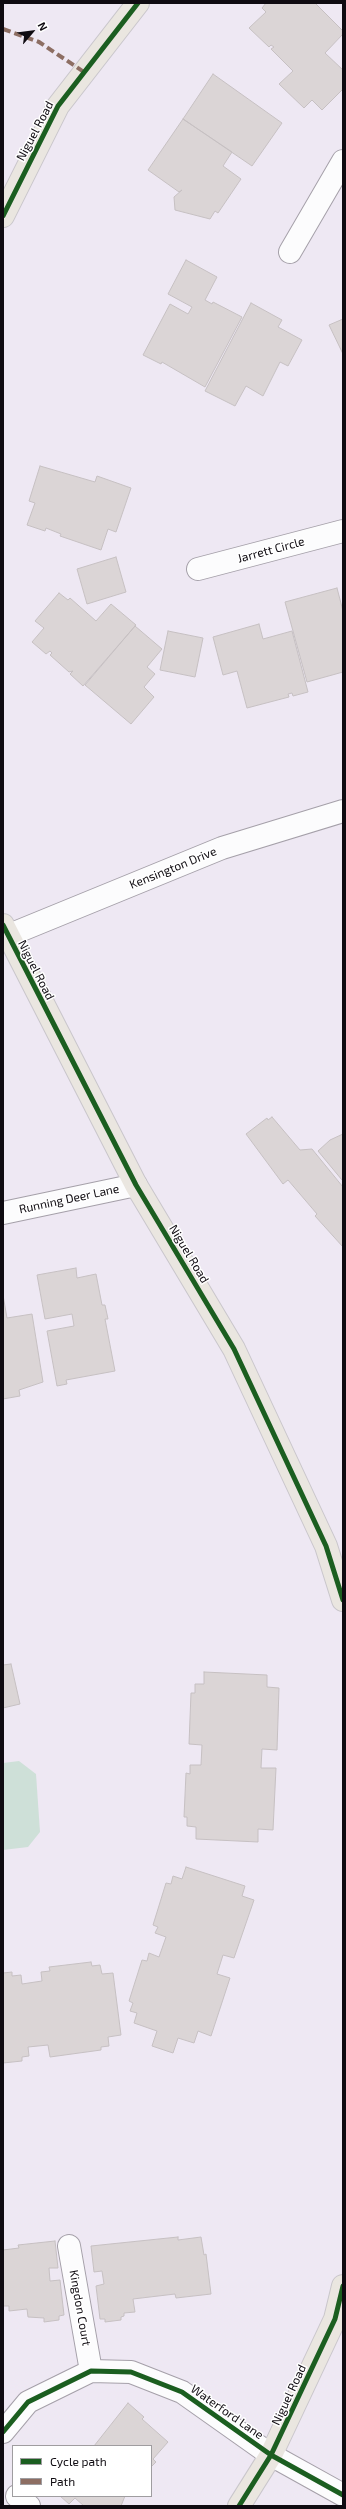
<!DOCTYPE html>
<style>
body{margin:0}
#map{position:relative;width:346px;height:2509px;overflow:hidden;background:#eee8f3;font-family:"Exo 2",sans-serif}
canvas{display:block}
.frame{position:absolute;inset:0;border:4px solid #0f0b11;pointer-events:none}
.legend{position:absolute;left:12px;top:2445px;width:140px;height:52px;box-sizing:border-box;background:#fff;border:1px solid #9f9da0;margin:0;padding:5px 7px;list-style:none;font-size:12px;color:#0f0b11}
.legend li{display:flex;align-items:center;gap:8px;height:20px}
.legend b{width:20px;border:1px solid #9f9da0}
.north{position:absolute;left:12px;top:12px;width:40px;height:40px;-webkit-text-stroke:3px #fff;paint-order:stroke;rotate:62deg;font-size:11px;font-weight:700;line-height:16px;text-align:center;color:#0f0b11}
.north::after{content:'';display:block;margin:auto;width:14px;height:18px;background:#0f0b11;clip-path:polygon(50% 0,100% 100%,50% 72%,0 100%)}
</style>
<div id="map">
<canvas width="346" height="2509"></canvas>
<div class="frame"></div>
<ul class="legend">
<li><b style="height:5px;background:#1b5e20"></b>Cycle path</li>
<li><b style="height:5px;background:#8d6e63"></b>Path</li>
</ul>
<div class="north">N</div>
</div>
<script>
const c = document.querySelector('canvas').getContext('2d');
c.lineJoin = 'round';
function paint(path, color) {
  c.fillStyle = color;
  c.fill(path, 'evenodd');
}
function poly(rows) {
  const path = new Path2D();
  for (const r of rows) {
    path.moveTo(r[0], r[1]);
    for (let i = 2; i < r.length; i += 2) path.lineTo(r[i], r[i + 1]);
  }
  return path;
}
function stroke(path, color, width, dash) {
  c.strokeStyle = color;
  c.lineWidth = width;
  c.lineCap = dash ? 'butt' : 'round';
  c.setLineDash(dash || []);
  c.stroke(path);
}
function label(font, color, halo, rows, align = 'center') {
  c.font = font + ' "Exo 2",sans-serif';
  c.lineWidth = 3;
  c.setLineDash([]);
  c.textBaseline = 'middle';
  c.strokeStyle = halo;
  c.fillStyle = color;
  for (const [text, x, y, turn = 0] of rows) {
    c.save();
    c.translate(x, y);
    c.rotate((+turn || 0) * Math.PI / 180);
    c.textAlign = isNaN(turn) ? turn : align;
    if (halo) c.strokeText(text, 0, 0);
    c.fillText(text, 0, 0);
    c.restore();
  }
}
const green = poly([
 [19,1761,36,1774,40,1832,28,1847,3,1850,3,1763]
]);
const building = poly([
 [266,3,315,3,343,31,343,34,325,53,343,70,343,89,322,110,312,100,304,108,279,84,293,71,271,49,274,47,271,45,269,47,249,28,266,12,262,8,266,3],
 [213,74,282,123,252,166,183,119,213,74],
 [183,119,232,152,223,166,241,179,218,213,215,211,210,219,175,210,174,197,182,190,179,192,148,170,183,119],
 [186,260,217,277,205,300,212,304,213,302,242,317,205,387,162,362,161,364,143,355,170,304,188,314,192,307,168,294,186,260],
 [251,303,282,320,278,327,302,340,288,366,280,362,263,396,246,386,235,406,205,391,251,303],
 [343,319,343,354,329,325,343,319],
 [40,466,95,482,97,476,131,488,116,532,108,529,101,550,60,536,61,534,46,528,45,531,27,525,35,503,29,501,40,466],
 [116,557,126,592,87,604,77,569,116,557],
 [337,588,343,611,343,672,307,682,285,602,337,588],
 [59,593,68,600,70,598,96,621,111,604,136,625,83,686,70,674,73,671,69,672,50,655,52,653,50,651,46,654,32,642,44,628,35,621,59,593],
 [259,624,263,639,292,631,308,692,293,696,292,693,288,694,289,697,247,708,237,671,223,675,213,637,259,624],
 [135,626,162,649,147,667,155,674,144,687,154,697,131,724,85,685,135,626],
 [168,631,203,638,195,677,160,670,168,631],
 [272,1117,300,1150,312,1149,343,1187,343,1247,315,1216,317,1214,288,1180,283,1184,246,1134,267,1118,268,1120,272,1117],
 [343,1134,343,1179,342,1180,318,1151,330,1140,343,1134],
 [76,1268,77,1278,96,1274,102,1305,105,1305,108,1319,105,1319,115,1371,66,1380,67,1384,57,1386,47,1331,74,1326,72,1314,45,1319,37,1275,76,1268],
 [3,1295,7,1318,32,1314,43,1382,19,1390,20,1396,3,1399,3,1295],
 [11,1664,20,1704,3,1708,3,1665,11,1664],
 [204,1672,267,1675,267,1687,279,1688,277,1750,262,1749,261,1768,276,1768,273,1830,258,1829,258,1842,196,1839,196,1827,187,1826,187,1817,184,1817,186,1773,190,1774,190,1765,201,1765,202,1745,189,1744,191,1693,195,1693,195,1684,204,1684,204,1672],
 [186,1867,245,1886,242,1896,254,1900,234,1958,223,1955,217,1974,230,1978,211,2036,198,2031,194,2043,178,2038,173,2053,152,2046,157,2031,134,2023,137,2013,130,2011,133,2003,129,2001,142,1960,147,1961,149,1953,159,1957,166,1937,155,1933,158,1927,153,1925,166,1883,171,1884,173,1876,182,1879,186,1867],
 [91,1962,92,1966,100,1965,102,1974,113,1973,121,2035,108,2037,109,2046,101,2047,101,2050,50,2057,48,2045,28,2047,29,2056,22,2057,22,2061,3,2063,3,1973,12,1972,12,1976,21,1975,22,1984,42,1981,41,1972,50,1971,49,1967,91,1962],
 [178,2237,178,2240,201,2237,204,2255,206,2254,211,2294,176,2298,175,2294,133,2299,135,2312,124,2313,124,2316,121,2317,121,2320,105,2322,105,2319,100,2319,96,2286,104,2284,102,2271,94,2272,91,2246,178,2237],
 [55,2241,58,2268,49,2268,50,2281,60,2280,64,2315,59,2316,59,2320,44,2322,44,2318,28,2317,27,2309,9,2311,9,2306,3,2306,3,2250,19,2248,18,2245,55,2241],
 [128,2403,144,2417,142,2419,168,2442,153,2459,156,2462,151,2467,151,2446,94,2446,128,2403],
 [60,2496,125,2496,121,2506,84,2506,75,2498,69,2504,60,2496]
]);
const minor = poly([
 [290,252,343,161],
 [198,569,343,531],
 [7,936,222,848,343,811],
 [3,1213,136,1185],
 [69,2246,91,2371],
 [3,2432,28,2402,91,2371,131,2372,182,2392,271,2455,343,2495],
 [17,2496,29,2506]
]);
const major = poly([
 [3,216,58,106,138,3],
 [3,925,136,1185,234,1349,326,1546,343,1600],
 [239,2506,271,2455,335,2319,343,2286]
]);
const quiet = poly([
 [3,29,39,42,84,72]
]);
const cycleway = poly([
 [3,216,58,106,138,3],
 [3,925,136,1185,234,1349,326,1546,343,1600],
 [3,2432,28,2402,91,2371,131,2372,182,2392,271,2455,343,2495],
 [239,2506,271,2455,335,2319,343,2286]
]);
const streetNames = [
 ["Niguel Road",35,131,-62],
 ["Jarrett Circle",271,550,-15],
 ["Kensington Drive",173,868,-22],
 ["Niguel Road",36,970,63],
 ["Running Deer Lane",69,1199,-12],
 ["Niguel Road",189,1254,59],
 ["Kingdon Court",80,2308,80],
 ["Niguel Road",289,2395,-65],
 ["Waterford Lane",227,2412,35]
];
paint(green, '#cee0d8');
paint(building, '#dbd5d6');
stroke(building, '#c6c0c2', 1);
stroke(minor, '#a5a0a9', 24);
stroke(major, '#c9c6cb', 24);
stroke(minor, '#fcfcfd', 22);
stroke(major, '#eae6e0', 22);
stroke(quiet, '#8d6e63', 4, [8, 4]);
stroke(cycleway, '#1b5e20', 5);
label('12px', '#0f0b11', '#fff', streetNames);
</script>
